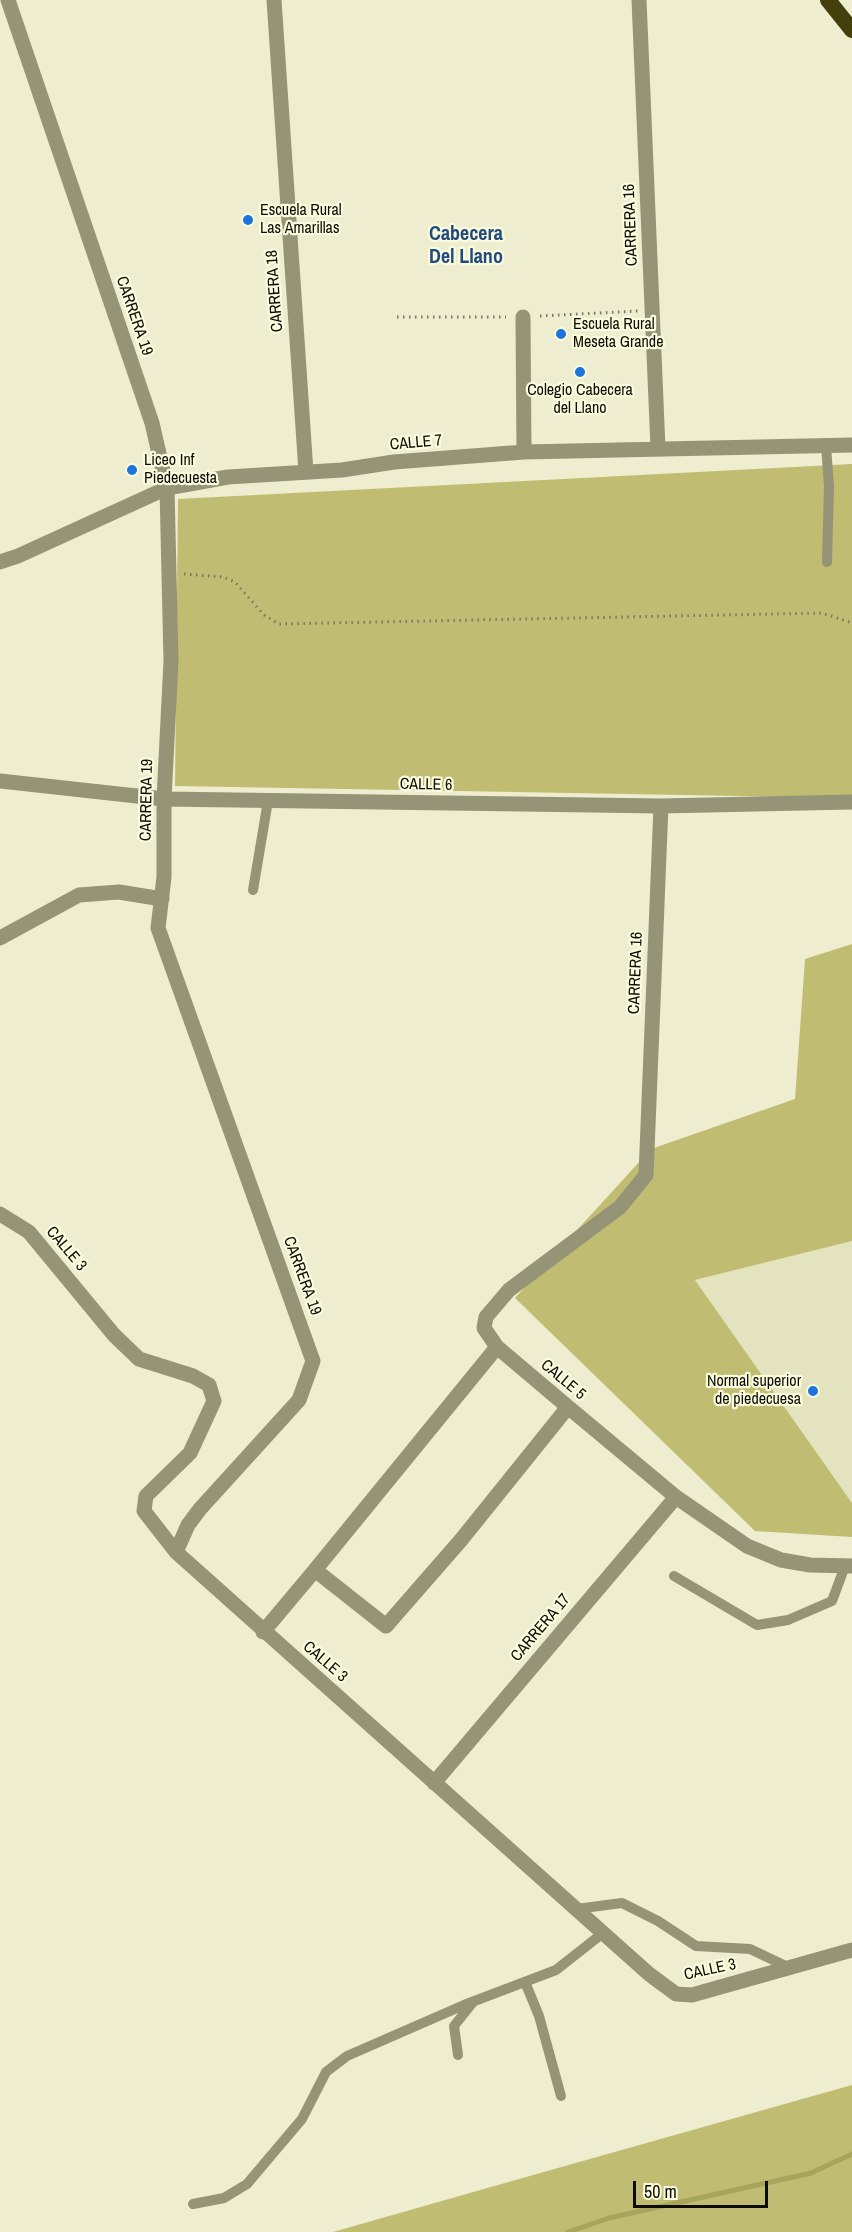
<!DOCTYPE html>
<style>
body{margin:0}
#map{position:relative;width:852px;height:2232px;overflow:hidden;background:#eeedd0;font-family:"Archivo Narrow",sans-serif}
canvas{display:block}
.scale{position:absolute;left:633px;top:2181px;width:135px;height:27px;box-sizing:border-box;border:3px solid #0d0c04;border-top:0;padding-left:8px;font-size:18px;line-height:21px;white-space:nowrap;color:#0d0c04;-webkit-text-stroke:4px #fbfbdd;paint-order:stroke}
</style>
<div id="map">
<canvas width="852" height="2232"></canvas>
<div class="scale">50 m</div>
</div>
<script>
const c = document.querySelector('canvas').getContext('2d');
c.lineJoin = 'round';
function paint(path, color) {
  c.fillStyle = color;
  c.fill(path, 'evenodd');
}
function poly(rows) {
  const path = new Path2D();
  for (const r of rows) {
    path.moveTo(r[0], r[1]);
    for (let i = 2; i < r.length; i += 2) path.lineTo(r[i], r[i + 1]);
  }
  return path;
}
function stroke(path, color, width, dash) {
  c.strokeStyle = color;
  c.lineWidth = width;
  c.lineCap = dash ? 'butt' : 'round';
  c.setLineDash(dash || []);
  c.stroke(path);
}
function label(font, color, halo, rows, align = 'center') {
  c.font = font + ' "Archivo Narrow",sans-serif';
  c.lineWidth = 4.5;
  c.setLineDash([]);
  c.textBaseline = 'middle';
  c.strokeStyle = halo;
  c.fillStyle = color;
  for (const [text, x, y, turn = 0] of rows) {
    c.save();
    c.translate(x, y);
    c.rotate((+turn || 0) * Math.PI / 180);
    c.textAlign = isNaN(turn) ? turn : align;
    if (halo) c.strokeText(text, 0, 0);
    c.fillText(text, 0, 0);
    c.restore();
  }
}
const built = poly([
 [852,1241,852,1503,695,1280]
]);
const forest = poly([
 [852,464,852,798,175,786,178,499],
 [852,944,852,1241,695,1280,852,1503,852,1537,755,1531,515,1298,651,1149,795,1099,805,959],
 [852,2085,852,2232,333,2232,526,2177]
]);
const stream = poly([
 [568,2232,609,2218,811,2173,852,2154]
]);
const path = poly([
 [540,316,638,311],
 [397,317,506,317],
 [184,574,223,577,235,582,264,615,279,624,822,613,852,623]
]);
const service = poly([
 [826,446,829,486,827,562],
 [253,890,268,801],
 [674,1576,757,1625,788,1620,832,1601,845,1566],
 [576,1909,622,1903,658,1921,696,1946,750,1949,790,1968],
 [525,1982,539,2016,561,2096],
 [458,2055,454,2026,474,2001],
 [193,2204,224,2198,247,2184,302,2119,326,2072,347,2056,464,2005,556,1970,603,1933]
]);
const minor = poly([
 [8,0,152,423,167,488,171,661,164,799,164,877,158,928,313,1361,299,1400,200,1509,188,1525,176,1552],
 [274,0,306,472],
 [639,0,658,448],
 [523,317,524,452],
 [0,562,18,556,167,488,228,477,342,470,394,462,524,452,852,445],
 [0,781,164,799,661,806,852,802],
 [661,806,646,1175,620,1207,509,1290,486,1317,484,1328,497,1347,568,1407,676,1497,747,1546,781,1560,810,1565,852,1566],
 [0,938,79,895,119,892,162,899],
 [0,1214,29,1232,114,1335,139,1359,193,1376,209,1385,214,1401,190,1453,146,1496,144,1511,176,1552,649,1974,676,1994,692,1995,852,1950],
 [497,1347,315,1570,386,1626,461,1540,568,1407],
 [263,1632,315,1570],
 [434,1783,676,1497]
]);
const trunk = poly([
 [828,0,852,30]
]);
const markers = [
 [248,220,6,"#1d74de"],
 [561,334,6,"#1d74de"],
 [580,372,6,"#1d74de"],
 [132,470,6,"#1d74de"],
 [813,1391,6,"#1d74de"]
];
const poiNames = [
 ["Escuela Rural",260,211],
 ["Las Amarillas",260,229],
 ["Escuela Rural",573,325],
 ["Meseta Grande",573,343],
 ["Colegio Cabecera",580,391,"center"],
 ["del Llano",580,409,"center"],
 ["Liceo Inf",144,461],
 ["Piedecuesta",144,479],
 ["Normal superior",801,1382,"right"],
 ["de piedecuesa",801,1400,"right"]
];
const streetNames = [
 ["CARRERA 16",631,225,-92],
 ["CARRERA 18",275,291,-94],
 ["CARRERA 19",134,316,71],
 ["CALLE 7",416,443,-5],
 ["CALLE 6",426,785,1],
 ["CARRERA 19",147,800,-89],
 ["CARRERA 16",636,973,-88],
 ["CALLE 3",66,1249,50],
 ["CARRERA 19",302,1276,70],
 ["CALLE 5",563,1380,40],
 ["CARRERA 17",541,1628,-50],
 ["CALLE 3",325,1662,41],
 ["CALLE 3",710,1970,-12]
];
const quarterNames = [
 ["Cabecera",466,235],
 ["Del Llano",466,258]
];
paint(built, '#e4e3bf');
paint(forest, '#c0bd73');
stroke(stream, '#a7a45b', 5);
stroke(path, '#787765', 3, [1.5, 4.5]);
stroke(service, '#959476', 10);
stroke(minor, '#959476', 15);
stroke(trunk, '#43400c', 16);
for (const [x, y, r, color] of markers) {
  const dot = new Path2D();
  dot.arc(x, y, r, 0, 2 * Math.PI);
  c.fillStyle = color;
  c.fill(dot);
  stroke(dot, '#fbfbdd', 2);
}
label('16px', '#0d0c04', '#fbfbdd', poiNames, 'left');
label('16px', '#0d0c04', '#fbfbdd', streetNames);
label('bold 20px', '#224a7f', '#fbfbdd', quarterNames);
</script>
